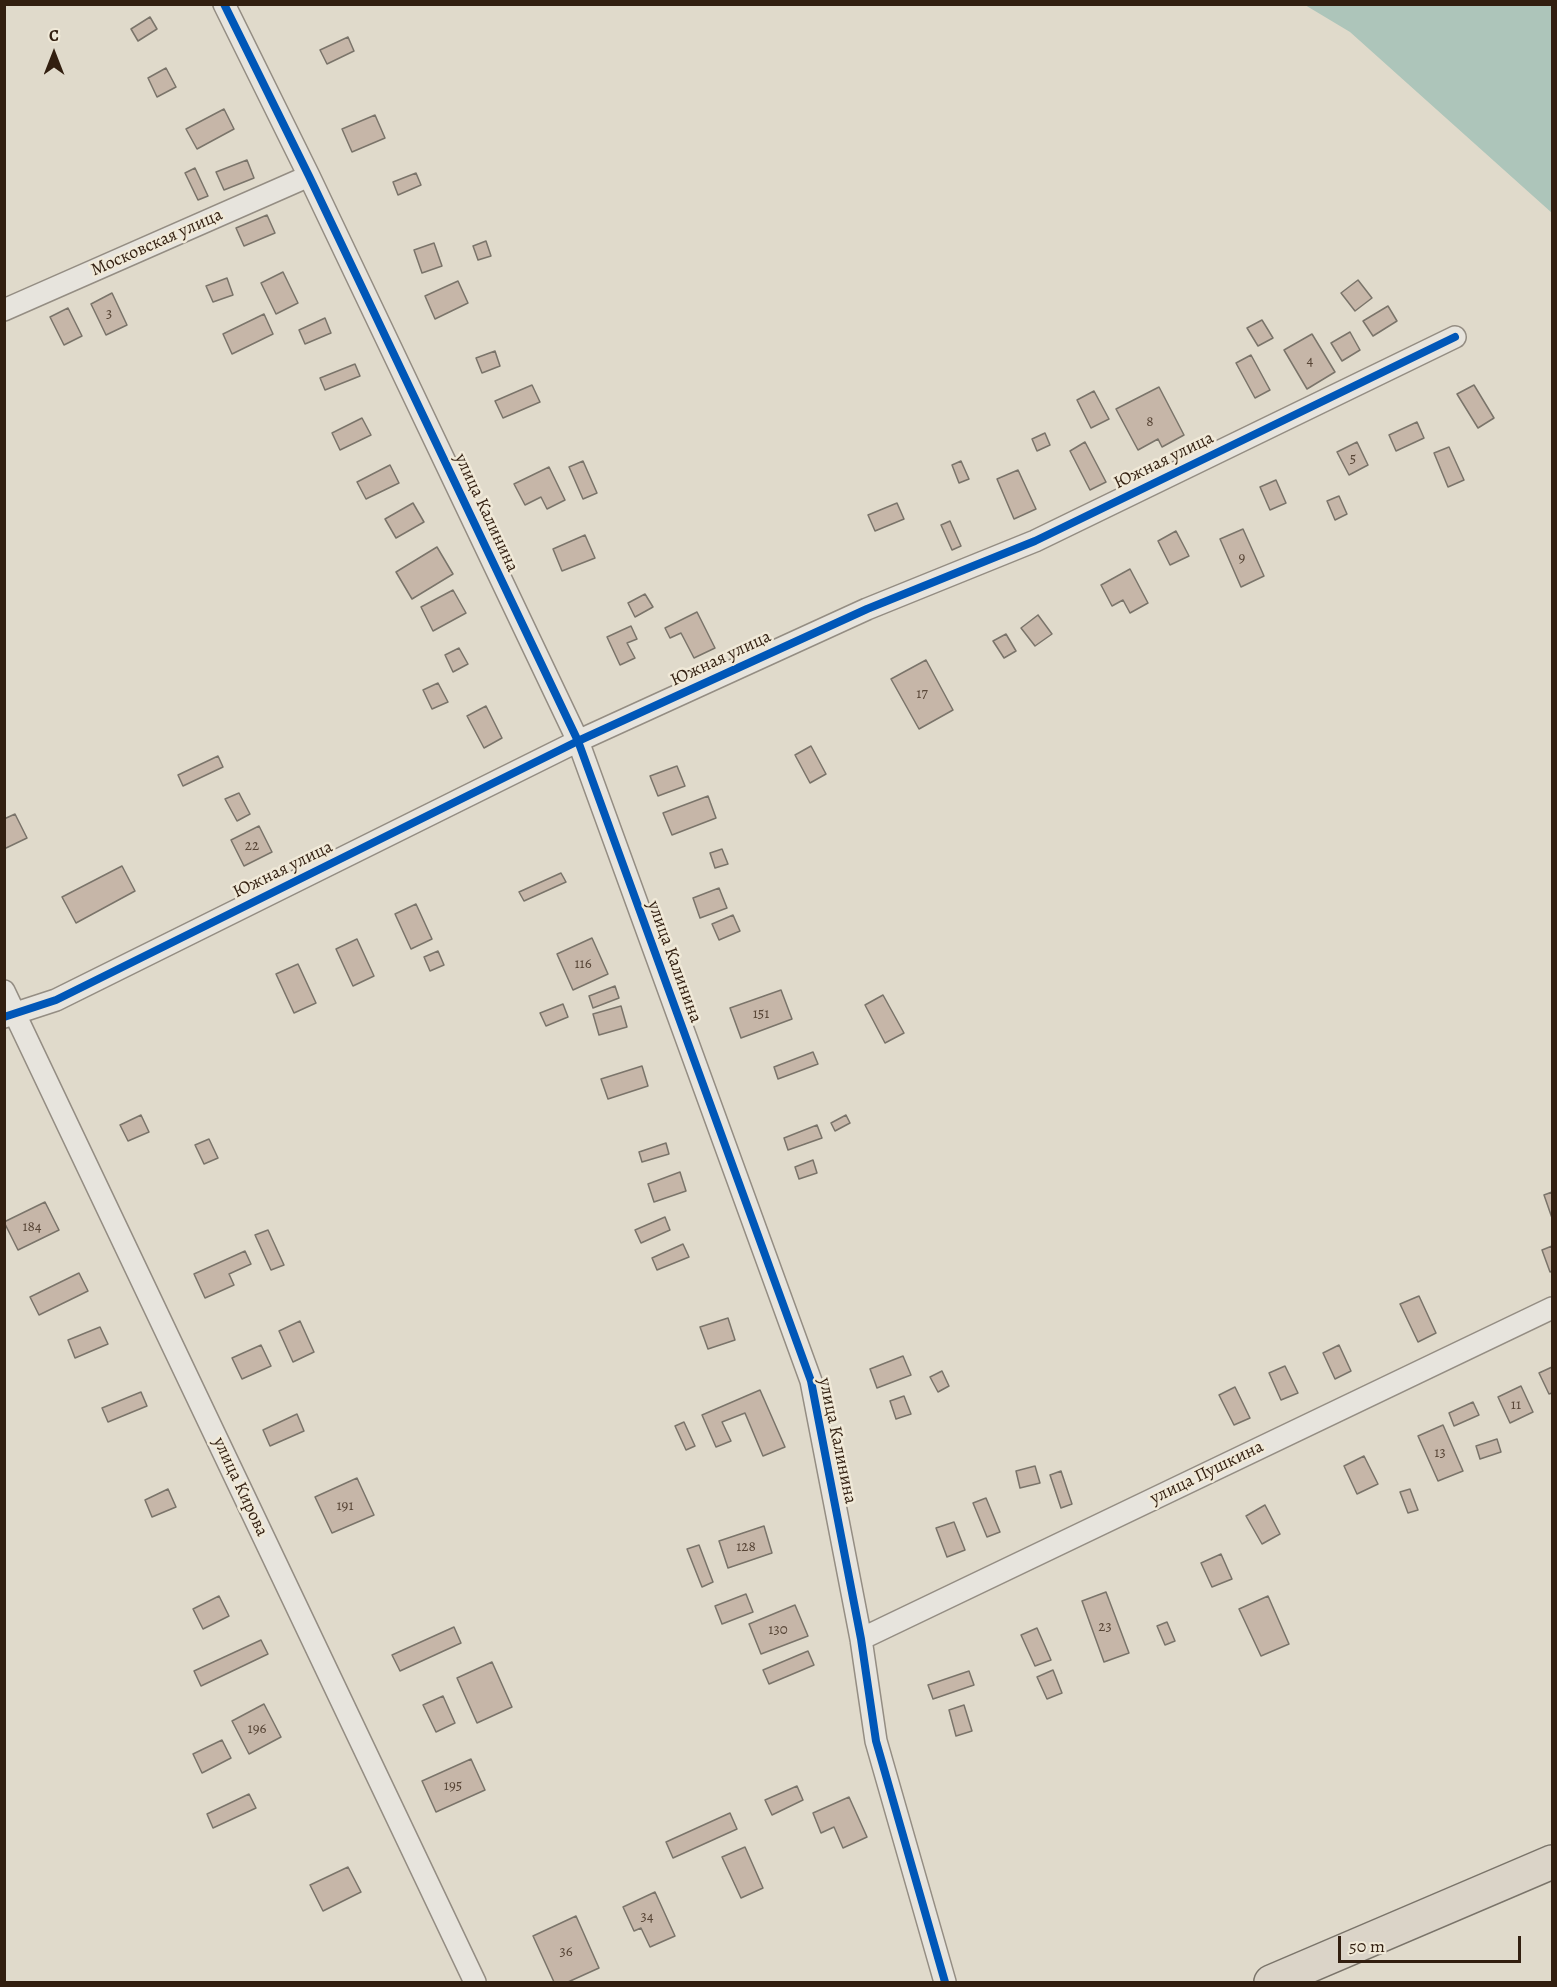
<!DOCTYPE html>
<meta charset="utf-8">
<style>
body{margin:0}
#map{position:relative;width:1557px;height:1987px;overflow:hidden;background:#e0dacb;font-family:Alegreya,serif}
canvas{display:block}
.frame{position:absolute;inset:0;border:6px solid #321f10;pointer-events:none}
.north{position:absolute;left:24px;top:24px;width:60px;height:60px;-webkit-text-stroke:4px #f0e9d8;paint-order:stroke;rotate:0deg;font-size:16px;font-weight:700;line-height:24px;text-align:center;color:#321f10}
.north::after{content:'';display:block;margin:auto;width:21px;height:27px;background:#321f10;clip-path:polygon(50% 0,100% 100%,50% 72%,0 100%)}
.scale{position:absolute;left:1338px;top:1936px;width:183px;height:27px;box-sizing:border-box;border:3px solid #321f10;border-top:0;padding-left:8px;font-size:18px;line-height:21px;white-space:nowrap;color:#321f10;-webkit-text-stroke:4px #f0e9d8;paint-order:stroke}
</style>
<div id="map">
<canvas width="1557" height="1987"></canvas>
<div class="frame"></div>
<div class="north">С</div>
<div class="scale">50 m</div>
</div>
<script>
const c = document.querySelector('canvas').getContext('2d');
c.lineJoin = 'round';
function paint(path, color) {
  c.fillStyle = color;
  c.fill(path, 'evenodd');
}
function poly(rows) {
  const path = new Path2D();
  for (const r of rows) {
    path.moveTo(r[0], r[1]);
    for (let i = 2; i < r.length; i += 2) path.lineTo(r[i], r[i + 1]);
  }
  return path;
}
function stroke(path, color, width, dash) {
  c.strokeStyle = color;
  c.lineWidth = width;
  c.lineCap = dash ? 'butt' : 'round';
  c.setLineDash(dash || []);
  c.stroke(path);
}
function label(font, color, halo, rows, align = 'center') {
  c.font = font + ' Alegreya,serif';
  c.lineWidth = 5;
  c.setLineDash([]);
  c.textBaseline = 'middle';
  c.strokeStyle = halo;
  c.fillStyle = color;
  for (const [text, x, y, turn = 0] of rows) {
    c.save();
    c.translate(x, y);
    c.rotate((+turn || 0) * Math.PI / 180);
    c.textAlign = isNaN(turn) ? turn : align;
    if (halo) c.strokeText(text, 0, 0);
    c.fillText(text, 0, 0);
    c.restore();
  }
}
const water = poly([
 [1305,5,1552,5,1552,213,1350,32]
]);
const building = poly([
 [150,17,157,29,138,41,131,29,150,17],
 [348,37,354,51,327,64,320,50,348,37],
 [166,68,176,87,157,97,148,78,166,68],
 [224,109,234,129,197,149,186,129,224,109],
 [375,115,385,138,352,152,342,129,375,115],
 [247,160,254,178,224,190,216,172,247,160],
 [195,168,208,196,198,200,185,173,195,168],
 [416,173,421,185,398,195,393,182,416,173],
 [267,215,275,233,244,246,236,228,267,215],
 [486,241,491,256,478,260,473,246,486,241],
 [434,243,442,266,422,273,414,250,434,243],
 [283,272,298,303,276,314,261,283,283,272],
 [227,278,233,295,213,302,206,286,227,278],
 [1358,280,1372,298,1355,311,1341,293,1358,280],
 [458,281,468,303,435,319,425,296,458,281],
 [112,293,127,325,106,335,91,304,112,293],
 [1388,306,1397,321,1373,336,1363,321,1388,306],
 [68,308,82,336,64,345,50,317,68,308],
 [264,314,273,334,232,354,223,334,264,314],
 [325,318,331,333,305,344,299,330,325,318],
 [1262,320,1273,338,1258,346,1247,328,1262,320],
 [1350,332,1360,350,1342,361,1331,343,1350,332],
 [1312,334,1335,372,1307,389,1284,350,1312,334],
 [495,351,500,366,482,373,476,358,495,351],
 [1251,355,1270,390,1255,398,1236,363,1251,355],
 [355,364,360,376,325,390,320,378,355,364],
 [532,385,540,402,503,418,495,401,532,385],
 [1474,385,1494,418,1478,428,1457,394,1474,385],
 [1159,387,1184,435,1162,447,1158,439,1138,450,1116,409,1159,387],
 [1094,391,1109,419,1091,428,1077,400,1094,391],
 [362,418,371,435,340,450,332,433,362,418],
 [1417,422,1424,438,1396,451,1389,435,1417,422],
 [1045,433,1050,445,1037,451,1032,439,1045,433],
 [1085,442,1106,482,1090,490,1070,451,1085,442],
 [1357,442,1368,465,1349,475,1337,452,1357,442],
 [1449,447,1464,480,1448,487,1434,453,1449,447],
 [583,461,597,493,583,499,569,467,583,461],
 [961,461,969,479,959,483,952,465,961,461],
 [390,465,399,483,366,499,357,482,390,465],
 [549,467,565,500,547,509,541,497,525,505,514,484,549,467],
 [1018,470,1036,509,1014,519,997,479,1018,470],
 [1276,480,1286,503,1270,510,1260,487,1276,480],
 [1339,496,1347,514,1335,520,1327,501,1339,496],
 [413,503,424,522,396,538,385,519,413,503],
 [897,503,904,519,875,531,868,515,897,503],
 [950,521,961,546,952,550,941,525,950,521],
 [1243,529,1264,576,1241,587,1220,539,1243,529],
 [1176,531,1189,556,1170,565,1158,541,1176,531],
 [585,535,595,558,562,571,553,549,585,535],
 [437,547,453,574,412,599,396,572,437,547],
 [1130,569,1148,603,1130,613,1123,600,1112,606,1101,585,1130,569],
 [453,590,466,613,433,631,421,607,453,590],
 [645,594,653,607,635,617,628,603,645,594],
 [697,612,715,648,694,658,681,633,670,638,665,628,697,612],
 [1038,615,1052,634,1035,646,1021,628,1038,615],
 [631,626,637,639,627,643,635,658,620,665,607,637,631,626],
 [1006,634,1016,651,1004,658,993,641,1006,634],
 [459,648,468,664,453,672,445,655,459,648],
 [926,660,953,710,919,729,891,679,926,660],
 [438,683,448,702,432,709,423,690,438,683],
 [486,706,502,738,484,748,467,716,486,706],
 [811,746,826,774,810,783,795,755,811,746],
 [218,756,223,767,183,786,178,775,218,756],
 [677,766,685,786,658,796,650,776,677,766],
 [239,793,250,814,237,821,225,799,239,793],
 [708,796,716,818,672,835,663,813,708,796],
 [15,814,27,838,4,849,4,819,15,814],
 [259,826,272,852,244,866,231,840,259,826],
 [722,849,728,864,715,868,710,853,722,849],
 [122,866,135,891,76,923,62,897,122,866],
 [561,873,566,882,524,901,519,892,561,873],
 [719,888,727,908,700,918,693,898,719,888],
 [416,904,432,939,411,949,395,914,416,904],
 [733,915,740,931,719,940,712,924,733,915],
 [592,938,608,974,573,990,557,954,592,938],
 [357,939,374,976,353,986,336,949,357,939],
 [438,951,444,965,430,971,424,957,438,951],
 [298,964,316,1003,294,1013,276,974,298,964],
 [615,986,619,998,593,1008,589,996,615,986],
 [781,990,792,1019,741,1038,730,1008,781,990],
 [883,995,904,1033,885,1043,865,1005,883,995],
 [563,1004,568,1017,546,1026,540,1013,563,1004],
 [621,1006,627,1027,599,1035,593,1014,621,1006],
 [813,1052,818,1064,778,1079,774,1067,813,1052],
 [642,1066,648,1086,608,1099,601,1079,642,1066],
 [141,1115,149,1132,128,1141,120,1125,141,1115],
 [846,1115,850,1123,835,1131,831,1123,846,1115],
 [817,1125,822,1138,788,1150,784,1138,817,1125],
 [209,1139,218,1158,204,1164,195,1145,209,1139],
 [666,1143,669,1154,642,1162,639,1152,666,1143],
 [813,1160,817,1173,799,1179,795,1167,813,1160],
 [680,1172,686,1191,654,1202,648,1184,680,1172],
 [1552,1192,1552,1218,1544,1195,1552,1192],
 [45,1202,59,1230,18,1250,4,1222,45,1202],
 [665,1217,670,1230,641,1243,635,1230,665,1217],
 [268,1230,284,1265,271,1270,255,1235,268,1230],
 [683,1244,689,1257,657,1270,652,1258,683,1244],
 [1552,1246,1552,1271,1550,1272,1542,1250,1552,1246],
 [245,1251,251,1264,229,1274,234,1285,205,1298,194,1274,245,1251],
 [79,1273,88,1291,39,1315,30,1297,79,1273],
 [1419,1296,1436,1333,1418,1342,1400,1304,1419,1296],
 [728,1318,735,1340,708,1349,700,1327,728,1318],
 [300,1321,314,1352,293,1362,279,1331,300,1321],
 [100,1327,108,1344,75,1358,68,1340,100,1327],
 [261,1345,271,1366,242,1379,232,1358,261,1345],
 [1339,1345,1351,1371,1335,1379,1323,1353,1339,1345],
 [903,1356,911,1375,877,1388,870,1369,903,1356],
 [1285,1366,1298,1393,1281,1400,1269,1373,1285,1366],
 [1552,1367,1552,1393,1549,1394,1539,1373,1552,1367],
 [942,1371,949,1386,938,1392,930,1377,942,1371],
 [1521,1386,1533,1412,1510,1423,1498,1397,1521,1386],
 [1235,1387,1250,1418,1234,1425,1219,1395,1235,1387],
 [760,1390,785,1447,763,1456,745,1413,722,1422,731,1441,716,1447,702,1415,760,1390],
 [141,1392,147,1406,108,1422,102,1408,141,1392],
 [904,1396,911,1414,896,1419,890,1401,904,1396],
 [1473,1402,1479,1415,1454,1426,1449,1413,1473,1402],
 [297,1414,304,1431,270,1446,263,1430,297,1414],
 [684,1422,695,1446,686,1450,675,1426,684,1422],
 [1443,1425,1463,1471,1438,1481,1418,1436,1443,1425],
 [1497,1439,1501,1452,1480,1459,1476,1446,1497,1439],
 [1364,1456,1378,1484,1357,1494,1344,1466,1364,1456],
 [1035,1466,1040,1483,1020,1488,1016,1471,1035,1466],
 [1061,1471,1072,1504,1061,1508,1050,1475,1061,1471],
 [357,1478,374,1515,332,1533,315,1497,357,1478],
 [168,1489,176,1507,152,1517,145,1500,168,1489],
 [1410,1489,1418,1510,1408,1513,1400,1492,1410,1489],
 [986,1498,1000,1532,987,1537,973,1503,986,1498],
 [1265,1505,1280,1534,1262,1544,1246,1516,1265,1505],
 [954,1522,965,1550,947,1557,936,1528,954,1522],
 [764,1526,772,1553,728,1568,719,1541,764,1526],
 [699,1545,713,1582,702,1587,687,1549,699,1545],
 [1221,1554,1232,1579,1212,1587,1201,1563,1221,1554],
 [1106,1592,1129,1653,1104,1662,1082,1601,1106,1592],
 [746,1594,753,1612,722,1624,715,1606,746,1594],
 [219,1596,229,1616,203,1629,193,1609,219,1596],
 [1268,1596,1289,1644,1261,1656,1239,1609,1268,1596],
 [795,1605,808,1636,761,1654,749,1624,795,1605],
 [1167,1622,1175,1641,1165,1645,1157,1626,1167,1622],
 [454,1627,461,1643,400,1671,392,1655,454,1627],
 [1037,1628,1051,1660,1035,1666,1021,1635,1037,1628],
 [261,1640,268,1654,201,1686,194,1671,261,1640],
 [808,1651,814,1665,769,1684,763,1670,808,1651],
 [492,1662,512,1707,477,1723,457,1678,492,1662],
 [1053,1670,1062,1693,1047,1699,1037,1677,1053,1670],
 [969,1671,974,1685,933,1699,928,1685,969,1671],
 [443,1696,455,1723,436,1732,423,1705,443,1696],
 [264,1704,281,1737,249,1754,232,1721,264,1704],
 [964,1705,972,1731,956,1736,949,1710,964,1705],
 [222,1740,231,1758,202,1773,193,1754,222,1740],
 [471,1759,485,1790,436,1812,422,1781,471,1759],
 [797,1786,803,1800,772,1815,765,1800,797,1786],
 [249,1794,256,1808,213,1828,207,1814,249,1794],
 [849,1797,867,1837,843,1848,834,1827,821,1833,813,1813,849,1797],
 [730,1813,737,1829,673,1858,666,1842,730,1813],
 [745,1847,763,1888,741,1898,722,1857,745,1847],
 [348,1867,361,1892,323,1911,310,1885,348,1867],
 [655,1892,675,1936,650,1947,641,1928,634,1931,623,1907,655,1892],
 [576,1916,599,1968,568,1982,554,1982,533,1936,576,1916]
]);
const street = poly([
 [224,4,309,176,578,741,811,1381,861,1639,876,1741,945,1982],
 [4,310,309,176],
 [4,991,475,1982],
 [4,1017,56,1000,578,741,867,609,1035,541,1455,337],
 [861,1639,1552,1308]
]);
const primary = poly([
 [1271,1982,1552,1862]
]);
const cycleway = poly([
 [224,4,309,176,578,741,811,1381,861,1639,876,1741,945,1982],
 [4,1017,56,1000,578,741,867,609,1035,541,1455,337]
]);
const numberNames = [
 ["3",109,314],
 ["4",1310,361],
 ["8",1150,422],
 ["5",1353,459],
 ["9",1242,558],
 ["17",922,694],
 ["22",252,846],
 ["116",583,964],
 ["151",761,1014],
 ["184",32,1227],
 ["11",1516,1405],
 ["13",1440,1453],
 ["191",345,1506],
 ["128",746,1547],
 ["23",1105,1627],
 ["130",778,1630],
 ["196",257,1729],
 ["195",453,1786],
 ["34",647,1917],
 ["36",566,1952]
];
const streetNames = [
 ["Московская улица",157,243,-24],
 ["Южная улица",1164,461,-26],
 ["улица Калинина",486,513,65],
 ["Южная улица",721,659,-25],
 ["Южная улица",283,870,-26],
 ["улица Калинина",674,962,70],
 ["улица Калинина",837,1441,78],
 ["улица Пушкина",1207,1473,-26],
 ["улица Кирова",240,1487,65]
];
paint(water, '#adc5ba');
paint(building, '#c6b6a8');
stroke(building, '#7a746a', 1.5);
stroke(street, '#948d83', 24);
stroke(primary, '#7a746a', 36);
stroke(street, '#e7e4dd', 21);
stroke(primary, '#dbd4c8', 33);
stroke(cycleway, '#0057b8', 8);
label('15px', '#574536', null, numberNames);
label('18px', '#321f10', '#f0e9d8', streetNames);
</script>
